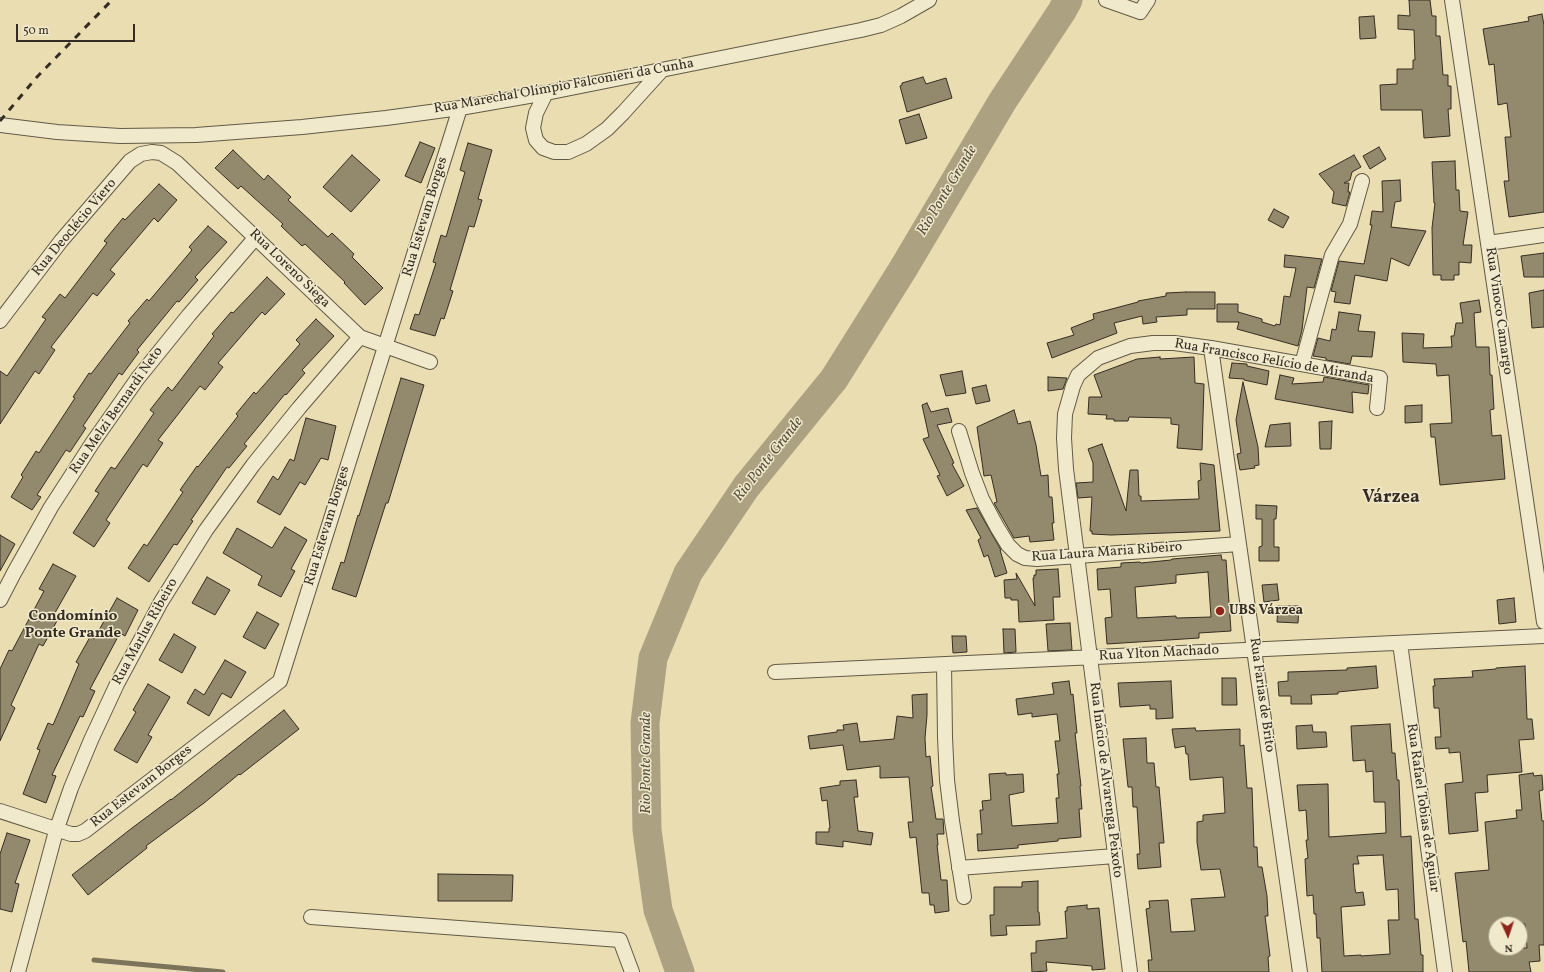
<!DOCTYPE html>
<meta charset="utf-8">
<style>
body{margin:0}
#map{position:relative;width:1544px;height:972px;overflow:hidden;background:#eaddb1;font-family:Vollkorn,serif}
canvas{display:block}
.north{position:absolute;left:1488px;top:916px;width:40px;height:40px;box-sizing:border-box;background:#f1e9cc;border:1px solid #a69e88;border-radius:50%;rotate:177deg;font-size:11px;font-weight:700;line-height:16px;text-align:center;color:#352d23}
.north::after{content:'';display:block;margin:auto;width:14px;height:18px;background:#8f2418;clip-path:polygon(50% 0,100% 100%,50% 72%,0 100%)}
.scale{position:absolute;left:16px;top:24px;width:119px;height:18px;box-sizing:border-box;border:2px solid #352d23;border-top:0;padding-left:5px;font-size:12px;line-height:14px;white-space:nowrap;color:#352d23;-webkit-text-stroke:3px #f1e9cc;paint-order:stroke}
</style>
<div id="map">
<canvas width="1544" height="972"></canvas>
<div class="north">N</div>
<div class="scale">50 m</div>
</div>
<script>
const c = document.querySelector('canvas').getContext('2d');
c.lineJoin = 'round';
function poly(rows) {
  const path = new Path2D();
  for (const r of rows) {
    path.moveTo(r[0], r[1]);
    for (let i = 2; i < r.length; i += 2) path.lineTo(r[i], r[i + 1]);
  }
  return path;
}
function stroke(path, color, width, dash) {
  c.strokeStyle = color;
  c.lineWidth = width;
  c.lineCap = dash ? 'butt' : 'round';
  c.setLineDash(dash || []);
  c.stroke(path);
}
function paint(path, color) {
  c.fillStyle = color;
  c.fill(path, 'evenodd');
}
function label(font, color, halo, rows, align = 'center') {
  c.font = font + ' Vollkorn,serif';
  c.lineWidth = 3;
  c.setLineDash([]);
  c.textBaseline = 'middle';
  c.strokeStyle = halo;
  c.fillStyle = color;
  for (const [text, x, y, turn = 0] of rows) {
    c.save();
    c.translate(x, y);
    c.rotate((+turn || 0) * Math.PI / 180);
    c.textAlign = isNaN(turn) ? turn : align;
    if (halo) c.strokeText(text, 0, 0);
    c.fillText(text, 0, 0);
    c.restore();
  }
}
const stream = poly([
 [94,960,223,972]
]);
const river = poly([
 [680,972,658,910,647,830,645,723,653,658,688,573,746,487,834,379,903,269,1002,102,1062,11,1068,0]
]);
const building = poly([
 [1409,0,1430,0,1432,16,1436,16,1436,36,1440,36,1443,75,1448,75,1448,86,1451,86,1451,109,1448,109,1450,136,1424,138,1422,110,1381,110,1380,85,1397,84,1397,69,1413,69,1413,60,1415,60,1414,30,1398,29,1398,15,1410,16,1409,0],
 [1542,14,1544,25,1544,212,1509,217,1504,181,1509,181,1505,137,1511,137,1507,103,1498,105,1494,64,1489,65,1483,29,1529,21,1528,17,1542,14],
 [1374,16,1376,38,1360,39,1359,17,1374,16],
 [923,77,926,84,946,78,952,98,907,112,900,86,902,85,902,83,923,77],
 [919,114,927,138,906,144,899,120,919,114],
 [420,142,435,148,421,183,405,176,420,142],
 [468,143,492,150,478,199,482,200,474,227,469,226,450,290,453,291,444,319,441,318,435,336,410,329,415,314,419,315,436,263,433,262,441,235,446,237,465,172,460,170,468,143],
 [1379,147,1386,159,1370,169,1363,156,1379,147],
 [233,150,264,180,268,175,291,197,288,200,328,237,332,233,354,254,352,257,383,288,365,305,344,283,345,282,305,244,302,246,281,226,283,224,241,186,238,189,215,168,233,150],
 [352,155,380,180,351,212,323,187,352,155],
 [1354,155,1361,167,1352,172,1350,180,1344,183,1349,183,1348,192,1350,192,1346,206,1332,203,1334,192,1319,174,1354,155],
 [1455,161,1456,190,1459,190,1460,211,1468,212,1463,245,1472,245,1471,263,1459,262,1459,275,1454,275,1454,280,1441,280,1441,275,1433,275,1432,228,1435,203,1434,203,1432,162,1455,161],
 [1400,180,1401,201,1395,202,1391,227,1426,231,1409,266,1391,258,1387,281,1355,275,1350,304,1334,302,1336,292,1331,291,1339,261,1364,264,1372,225,1370,225,1372,211,1383,212,1382,181,1400,180],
 [159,184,177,200,158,222,154,218,110,270,115,274,97,296,93,293,51,347,55,350,39,374,35,371,0,424,0,371,7,376,46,319,42,317,60,294,65,298,107,243,104,241,123,218,125,220,159,184],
 [1274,209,1289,217,1283,228,1268,220,1274,209],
 [208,226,227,242,195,277,198,280,179,302,177,301,137,350,139,352,122,375,119,373,83,426,86,428,70,452,66,450,37,495,41,497,32,510,11,497,23,477,21,475,36,451,39,453,75,398,73,397,89,373,91,374,130,323,128,321,147,299,149,301,192,250,189,247,208,226],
 [1544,253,1544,277,1524,277,1521,256,1544,253],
 [1285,255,1322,259,1314,288,1307,287,1302,330,1298,346,1237,329,1239,322,1217,322,1217,304,1238,304,1238,312,1262,319,1262,322,1275,326,1276,324,1280,325,1284,296,1290,297,1296,268,1284,267,1285,255],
 [267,277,285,294,265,315,262,312,218,363,223,367,205,390,200,386,158,440,163,443,147,467,143,464,106,520,110,523,94,547,73,533,99,493,95,491,111,467,115,469,154,413,150,410,168,387,172,391,214,336,212,334,231,312,233,313,267,277],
 [1544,290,1544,327,1532,328,1529,293,1544,290],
 [1186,292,1215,292,1215,309,1187,309,1187,315,1156,317,1157,322,1143,324,1142,316,1114,323,1117,333,1052,358,1047,343,1074,335,1071,328,1094,319,1093,314,1138,302,1138,301,1166,296,1166,293,1186,292],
 [1479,300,1481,312,1474,313,1476,347,1489,347,1490,375,1492,375,1494,409,1490,410,1492,436,1501,435,1505,479,1440,485,1435,437,1431,437,1430,424,1452,423,1449,375,1437,376,1436,364,1403,362,1402,333,1424,334,1423,348,1452,347,1451,336,1454,336,1456,323,1463,323,1460,303,1479,300],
 [1339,312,1361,315,1358,331,1375,332,1372,357,1352,356,1350,364,1326,360,1326,358,1313,356,1318,338,1330,341,1332,329,1336,330,1339,312],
 [316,319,334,336,302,370,305,373,286,395,285,394,244,444,247,446,229,468,227,467,191,520,193,521,177,545,174,544,149,582,128,568,144,544,147,546,183,492,180,490,197,466,198,467,238,416,236,414,254,392,256,394,300,344,296,340,316,319],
 [1160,357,1160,359,1194,357,1195,383,1204,384,1202,450,1177,448,1179,425,1171,424,1171,418,1129,417,1128,421,1114,421,1114,419,1106,419,1107,415,1088,414,1089,397,1102,397,1094,375,1137,359,1160,357],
 [1232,363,1247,364,1247,366,1269,371,1267,385,1244,380,1244,379,1229,378,1232,363],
 [962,371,966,393,946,396,940,375,962,371],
 [1280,375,1294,378,1292,384,1323,382,1324,377,1369,385,1368,394,1352,392,1353,413,1275,399,1280,375],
 [1048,377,1067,378,1063,389,1048,391,1048,377],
 [401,378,424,385,388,503,386,503,356,597,332,589,341,562,344,563,358,515,359,516,401,378],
 [1243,382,1258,447,1259,465,1254,466,1255,468,1240,470,1237,454,1241,453,1236,420,1243,382],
 [986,385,990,401,976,404,972,388,986,385],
 [927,403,931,412,948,408,952,422,937,425,954,463,952,464,964,486,947,496,937,476,940,475,923,439,929,437,922,405,927,403],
 [1422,405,1422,422,1405,423,1405,406,1422,405],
 [1014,410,1018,424,1030,421,1036,445,1041,476,1048,475,1049,497,1052,497,1054,523,1052,523,1054,540,1030,542,1029,536,1014,538,994,503,997,502,991,475,984,476,977,427,1014,410],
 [306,418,336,426,328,460,321,458,305,485,300,482,280,515,257,502,273,476,278,480,290,459,294,461,306,418],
 [1332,421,1331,449,1320,449,1319,422,1332,421],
 [1290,423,1291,446,1265,447,1270,425,1290,423],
 [1102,444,1126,511,1130,470,1138,470,1139,496,1141,496,1141,501,1199,499,1198,481,1201,480,1200,463,1214,465,1220,531,1111,535,1092,534,1092,531,1090,531,1092,497,1078,498,1076,483,1093,482,1093,463,1088,449,1102,444],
 [1256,505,1277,506,1276,519,1274,519,1274,547,1279,547,1279,561,1259,561,1259,547,1262,546,1262,519,1256,519,1256,505],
 [977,508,1001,550,1000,550,1007,573,995,577,988,555,984,557,978,540,981,538,966,510,977,508],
 [285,527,307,540,291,569,295,571,281,597,258,585,262,576,223,553,237,528,272,548,285,527],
 [0,535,15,544,0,571,0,535],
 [1221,555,1222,560,1226,560,1231,631,1199,633,1199,638,1107,644,1105,618,1112,617,1110,589,1098,590,1097,569,1121,567,1121,563,1140,562,1141,563,1171,560,1172,559,1221,555],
 [1208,572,1211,617,1176,618,1176,616,1137,618,1135,587,1176,583,1176,575,1208,572],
 [53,564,76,576,52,618,57,621,43,646,39,644,11,705,15,708,0,741,0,669,9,650,12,651,44,591,39,589,53,564],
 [1058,569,1060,597,1053,597,1054,620,1019,622,1018,600,1011,600,1011,598,1005,598,1004,580,1017,579,1016,573,1035,606,1033,578,1034,578,1034,575,1036,575,1036,570,1058,569],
 [207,577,230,590,215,615,192,603,207,577],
 [1277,584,1279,600,1264,602,1262,585,1277,584],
 [117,598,138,610,125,636,120,633,90,689,95,691,83,717,80,716,52,775,56,776,46,803,23,794,40,750,37,749,48,723,53,725,79,664,76,662,90,637,94,639,117,598],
 [1514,598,1516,622,1499,624,1497,600,1514,598],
 [1278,606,1299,606,1298,623,1277,622,1278,606],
 [257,612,279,624,265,649,243,637,257,612],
 [1070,623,1072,650,1048,651,1046,624,1070,623],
 [1003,629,1015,629,1016,652,1004,653,1003,629],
 [174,634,196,647,182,673,159,660,174,634],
 [952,636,966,636,967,652,953,653,952,636],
 [225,660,246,672,231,698,222,693,209,716,187,703,195,689,204,695,225,660],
 [1376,666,1378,688,1338,692,1338,694,1311,695,1312,704,1291,704,1291,696,1279,696,1278,682,1288,681,1288,672,1347,670,1347,668,1376,666],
 [1525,666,1527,719,1532,719,1534,739,1519,740,1522,772,1487,775,1488,792,1475,793,1478,831,1449,834,1445,784,1463,782,1460,752,1449,753,1449,748,1436,749,1435,737,1441,737,1439,708,1434,708,1433,686,1435,686,1434,679,1473,677,1472,671,1496,669,1496,668,1525,666],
 [1222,678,1236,678,1237,705,1222,705,1222,678],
 [1069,681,1071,695,1073,694,1077,733,1075,733,1081,786,1080,786,1082,809,1079,809,1081,837,1058,839,1058,841,1018,845,1018,848,978,851,977,834,982,834,980,810,983,810,982,801,991,800,989,774,1006,773,1006,775,1023,774,1024,792,1009,795,1012,826,1058,823,1056,798,1059,798,1057,774,1059,774,1055,741,1060,741,1057,714,1032,717,1032,713,1018,715,1016,699,1054,694,1052,683,1069,681],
 [1171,681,1173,718,1156,719,1156,709,1150,709,1150,705,1120,707,1118,683,1171,681],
 [148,684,170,697,148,735,152,737,137,763,114,750,136,712,133,710,148,684],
 [927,694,927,715,925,738,926,757,930,756,933,786,931,787,936,819,943,819,944,834,937,834,938,845,937,845,941,880,947,880,949,911,935,913,934,905,930,905,929,893,922,893,916,837,910,838,908,822,913,822,909,777,880,778,880,766,847,770,843,745,810,749,808,736,837,732,837,730,844,730,843,725,857,723,860,742,894,739,897,716,913,718,912,695,927,694],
 [284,710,299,729,240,775,239,774,204,803,146,846,147,848,88,895,72,875,132,828,171,799,171,800,284,710],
 [1390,724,1392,753,1395,753,1397,780,1399,780,1401,837,1411,836,1415,919,1418,919,1421,955,1423,955,1423,972,1322,972,1320,938,1317,938,1316,914,1314,914,1313,895,1307,896,1305,859,1308,858,1306,840,1308,840,1306,810,1299,811,1297,785,1328,784,1329,837,1386,833,1385,802,1374,802,1373,771,1366,772,1365,760,1353,761,1351,726,1390,724],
 [1383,855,1386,890,1398,889,1399,920,1388,920,1390,954,1361,956,1361,955,1344,956,1341,907,1365,905,1363,892,1356,893,1355,889,1353,864,1359,864,1357,856,1383,855],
 [1312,725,1313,732,1326,732,1327,747,1297,749,1296,726,1312,725],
 [1195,728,1196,731,1240,729,1240,746,1244,745,1247,788,1252,788,1254,847,1257,847,1258,867,1262,867,1267,896,1268,916,1265,916,1270,956,1268,957,1269,972,1149,972,1148,960,1152,960,1146,909,1150,908,1149,901,1168,900,1171,932,1195,931,1191,899,1225,897,1220,869,1201,870,1197,842,1197,822,1203,821,1203,815,1225,813,1223,777,1190,780,1188,754,1186,754,1185,746,1175,748,1172,729,1195,728],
 [1146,738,1147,763,1154,763,1156,787,1159,787,1164,843,1159,843,1161,867,1138,869,1137,854,1140,854,1137,807,1133,807,1132,787,1128,787,1123,739,1146,738],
 [1533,773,1534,776,1542,775,1543,790,1539,791,1542,821,1544,821,1544,945,1539,945,1540,961,1529,962,1531,972,1469,972,1466,941,1463,942,1455,873,1489,870,1485,822,1517,818,1516,810,1522,810,1519,775,1533,773],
 [1496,924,1525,924,1527,948,1496,948,1496,924],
 [856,780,858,797,854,797,858,831,873,833,871,845,843,841,843,847,816,844,816,832,829,832,829,828,830,828,827,800,822,801,820,788,840,785,840,781,856,780],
 [7,833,30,840,15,883,19,884,12,912,0,909,0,854,7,833],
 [438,874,513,875,512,901,438,901,438,874],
 [1038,881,1038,912,1039,912,1040,925,1006,926,1007,935,991,936,990,915,994,915,994,887,1022,887,1022,882,1038,881],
 [1087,905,1087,909,1099,908,1105,969,1092,970,1092,966,1046,962,1047,971,1032,972,1031,953,1036,953,1036,941,1067,938,1065,911,1067,911,1067,907,1087,905]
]);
const minor = poly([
 [1106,0,1140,12,1148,0],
 [1452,0,1544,622],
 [546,93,536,113,533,128,536,140,543,148,554,152,568,152,586,144,607,129,623,113,662,70],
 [0,125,57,132,120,136,196,135,302,127,386,118,460,108,546,93,861,30,881,25,901,16,929,0],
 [1488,243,1544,235],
 [0,321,61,241,130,161,141,154,152,152,161,153,177,163,360,337,430,362],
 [1211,348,1300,972],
 [1302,364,1332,255,1350,224,1362,181],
 [959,431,972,473,982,499,997,527,1008,545,1017,554,1025,558,1037,559,1239,544],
 [0,600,14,573,51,507,93,442,138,378,189,315,256,237],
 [1400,643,1445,972],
 [944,664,945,737,947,780,952,821,964,897],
 [775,672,1544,636],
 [0,811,71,834,78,834,85,831,280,681,460,108],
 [959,868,1115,856],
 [311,917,620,940,632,972],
 [18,972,56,831,71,788,91,740,117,684,161,602,206,530,253,465,299,408,360,337],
 [1130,972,1066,469,1064,438,1065,414,1073,386,1078,375,1098,358,1130,346,1153,343,1174,343,1211,348,1380,378,1377,408]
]);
const rail = poly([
 [0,121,36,78,112,0]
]);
const markers = [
 [1220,611,5,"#8f2418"]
];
const streetNames = [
 ["Rua Marechal Olímpio Falconieri da Cunha",564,87,-10],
 ["Rua Estevam Borges",426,217,-73],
 ["Rua Deoclécio Viero",75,228,-50],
 ["Rua Loreno Siega",289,269,44],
 ["Rua Vinoco Camargo",1498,311,82],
 ["Rua Francisco Felício de Miranda",1274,362,10],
 ["Rua Melzi Bernardi Neto",117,411,-55],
 ["Rua Estevam Borges",328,526,-73],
 ["Rua Laura Maria Ribeiro",1107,553,-4],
 ["Rua Marlus Ribeiro",146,632,-61],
 ["Rua Ylton Machado",1159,654,-3],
 ["Rua Farias de Brito",1261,695,82],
 ["Rua Inácio de Alvarenga Peixoto",1105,780,83],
 ["Rua Estevam Borges",142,787,-38],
 ["Rua Rafael Tobias de Aguiar",1422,808,82]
];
const poiNames = [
 ["UBS Várzea",1229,611]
];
const waterNames = [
 ["Rio Ponte Grande",948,191,-59],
 ["Rio Ponte Grande",769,460,-52],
 ["Rio Ponte Grande",647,763,-90]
];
const neighbourhoodNames = [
 ["Condomínio",73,617],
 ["Ponte Grande",73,634]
];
const districtNames = [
 ["Várzea",1391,499]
];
stroke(stream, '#7c735b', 5);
stroke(river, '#aca181', 29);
paint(building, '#93896d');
stroke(building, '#352d23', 1);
stroke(minor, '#625946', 16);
stroke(minor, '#f1e9cc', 14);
stroke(rail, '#352d23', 3, [7, 7]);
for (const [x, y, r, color] of markers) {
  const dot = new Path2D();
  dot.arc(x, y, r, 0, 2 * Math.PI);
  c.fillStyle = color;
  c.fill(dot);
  stroke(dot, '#f1e9cc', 1.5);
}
label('14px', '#352d23', '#f1e9cc', streetNames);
label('bold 14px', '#352d23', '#f1e9cc', poiNames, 'left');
label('italic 15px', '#59503f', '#f1e9cc', waterNames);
label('bold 15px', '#352d23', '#f1e9cc', neighbourhoodNames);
label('bold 18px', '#352d23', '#f1e9cc', districtNames);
</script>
